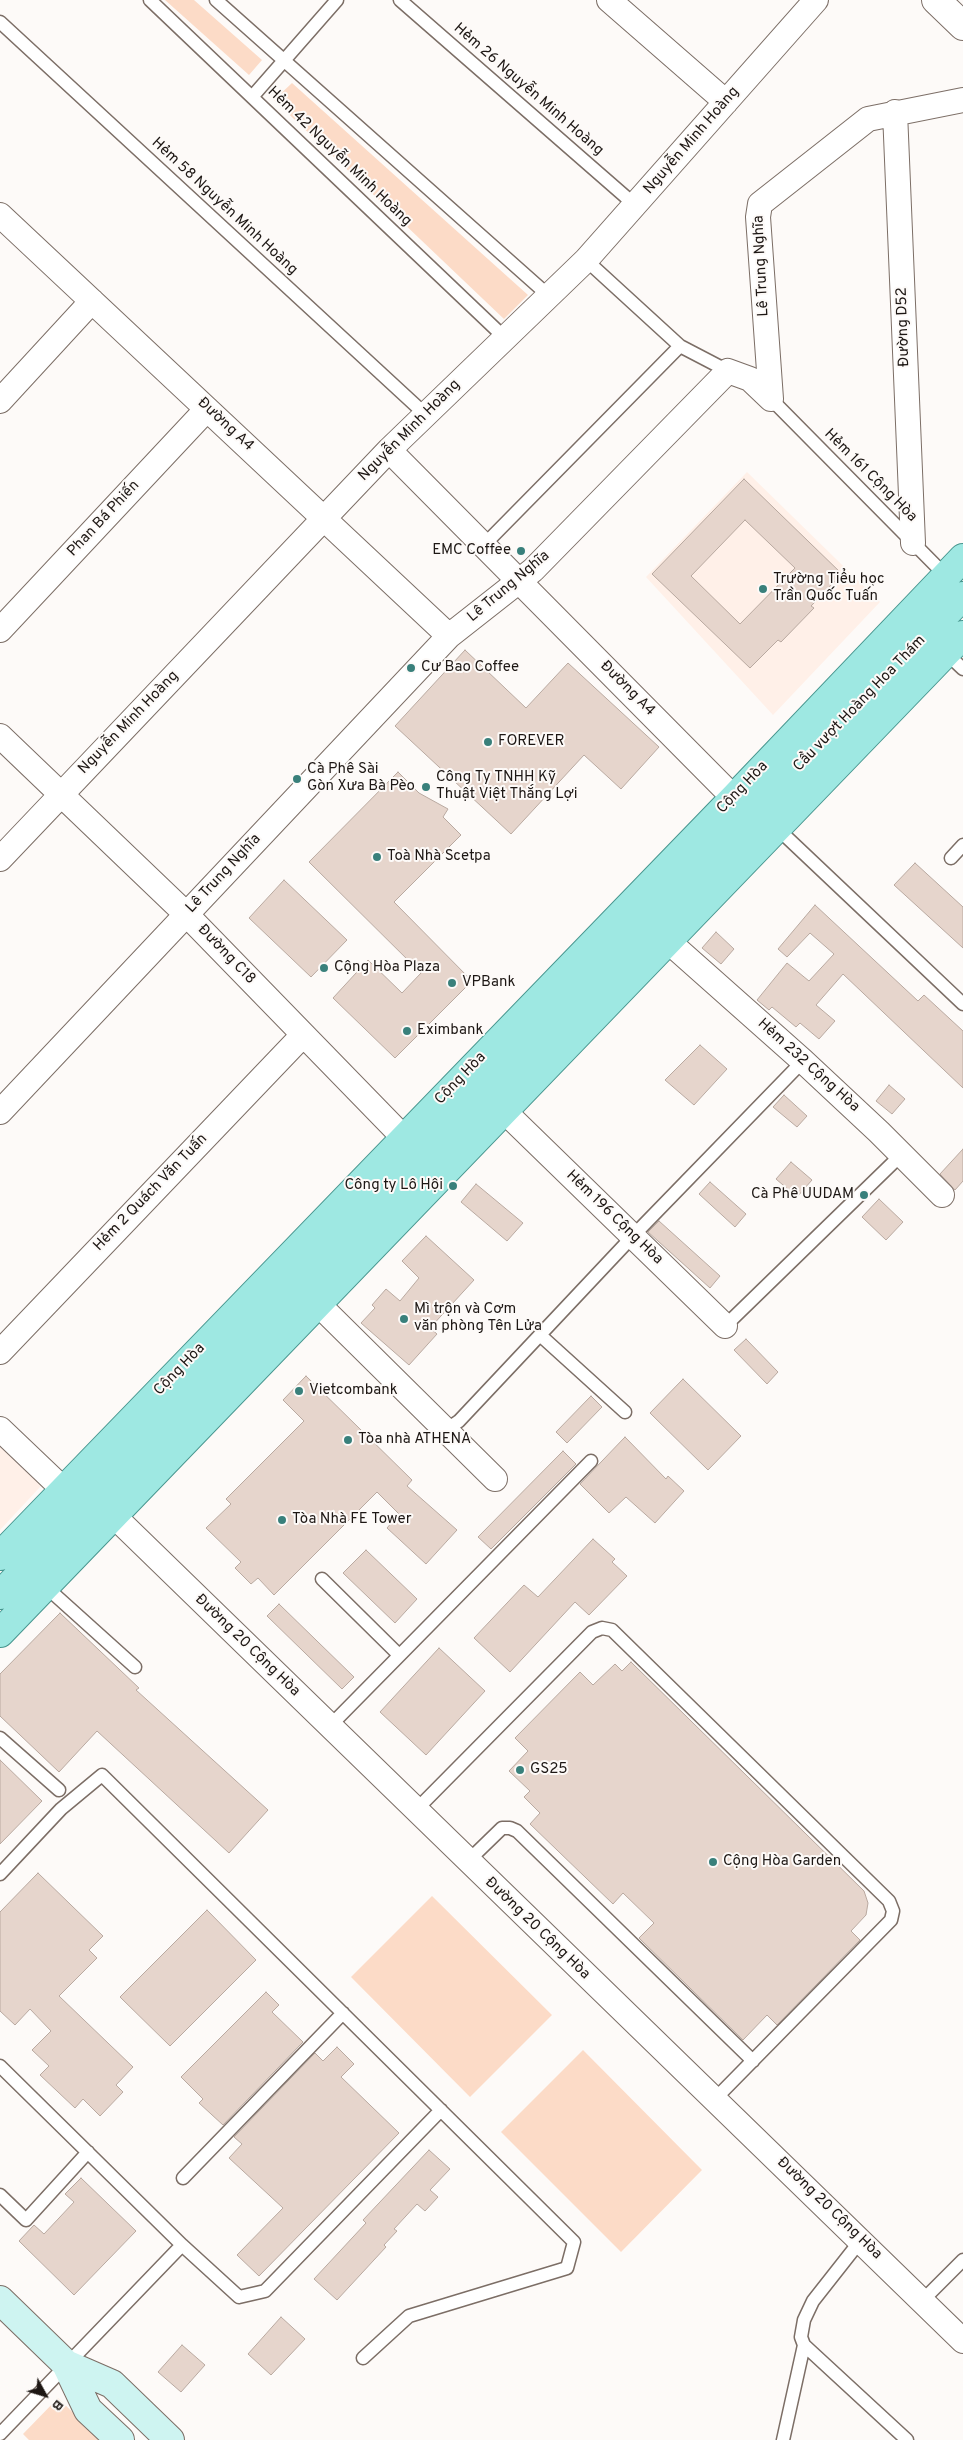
<!DOCTYPE html>
<meta charset="utf-8">
<style>
body{margin:0}
#map{position:relative;width:963px;height:2440px;overflow:hidden;background:#fdfaf8;font-family:Overpass,sans-serif}
canvas{display:block}
.north{position:absolute;left:20px;top:2370px;width:50px;height:50px;-webkit-text-stroke:4px #fdfaf8;paint-order:stroke;rotate:129deg;font-size:14px;font-weight:700;line-height:20px;text-align:center;color:#1d1714}
.north::after{content:'';display:block;margin:auto;width:18px;height:22px;background:#1d1714;clip-path:polygon(50% 0,100% 100%,50% 72%,0 100%)}
</style>
<div id="map">
<canvas width="963" height="2440"></canvas>
<div class="north">B</div>
</div>
<script>
const c = document.querySelector('canvas').getContext('2d');
c.lineJoin = 'round';
function paint(path, color) {
  c.fillStyle = color;
  c.fill(path, 'evenodd');
}
function poly(rows) {
  const path = new Path2D();
  for (const r of rows) {
    path.moveTo(r[0], r[1]);
    for (let i = 2; i < r.length; i += 2) path.lineTo(r[i], r[i + 1]);
  }
  return path;
}
function stroke(path, color, width, dash) {
  c.strokeStyle = color;
  c.lineWidth = width;
  c.lineCap = dash ? 'butt' : 'round';
  c.setLineDash(dash || []);
  c.stroke(path);
}
function label(font, color, halo, rows, align = 'center') {
  c.font = font + ' Overpass,sans-serif';
  c.lineWidth = 4;
  c.setLineDash([]);
  c.textBaseline = 'middle';
  c.strokeStyle = halo;
  c.fillStyle = color;
  for (const [text, x, y, turn = 0] of rows) {
    c.save();
    c.translate(x, y);
    c.rotate((+turn || 0) * Math.PI / 180);
    c.textAlign = isNaN(turn) ? turn : align;
    if (halo) c.strokeText(text, 0, 0);
    c.fillText(text, 0, 0);
    c.restore();
  }
}
const built = poly([
 [747,472,880,602,773,715,646,577],
 [0,1447,41,1486,0,1530]
]);
const green = poly([
 [165,0,194,0,262,60,249,75],
 [292,83,528,295,504,319,274,100],
 [432,1896,552,2015,470,2097,351,1977],
 [583,2050,702,2170,621,2252,501,2132],
 [58,2398,101,2440,29,2440,23,2434]
]);
const building = poly([
 [744,479,842,574,811,606,814,608,781,642,778,640,750,668,652,574,744,479],
 [745,520,795,568,740,624,691,576,745,520],
 [465,650,526,708,568,663,659,747,621,789,584,755,511,834,395,726,465,650],
 [398,772,419,793,448,809,443,817,461,835,394,902,472,981,395,1058,333,998,368,960,402,993,421,973,309,862,398,772],
 [915,863,963,907,963,948,894,885,915,863],
 [284,880,347,940,311,977,249,918,284,880],
 [815,905,918,1001,924,995,963,1031,963,1088,843,974,816,1005,835,1021,819,1039,800,1023,796,1027,772,1007,769,1010,757,1000,787,963,809,981,834,954,810,933,787,957,778,949,815,905],
 [716,932,734,949,721,964,702,948,716,932],
 [700,1045,727,1069,694,1105,665,1080,700,1045],
 [889,1085,905,1099,892,1114,876,1101,889,1085],
 [784,1095,807,1116,797,1127,773,1107,784,1095],
 [963,1149,963,1181,955,1190,940,1174,963,1149],
 [791,1162,812,1180,797,1197,776,1179,791,1162],
 [710,1182,746,1214,735,1227,699,1194,710,1182],
 [476,1184,523,1223,507,1241,461,1202,476,1184],
 [879,1199,903,1222,886,1240,862,1217,879,1199],
 [659,1221,720,1276,710,1288,648,1232,659,1221],
 [426,1236,474,1280,430,1328,437,1334,409,1365,361,1323,375,1308,372,1305,386,1289,400,1301,419,1278,402,1261,426,1236],
 [746,1339,778,1372,767,1384,734,1350,746,1339],
 [306,1376,412,1480,407,1486,457,1530,426,1564,387,1528,399,1514,377,1492,274,1595,258,1578,251,1584,235,1568,241,1562,206,1528,231,1504,226,1499,304,1421,283,1400,306,1376],
 [683,1379,741,1436,708,1470,650,1413,683,1379],
 [591,1396,602,1407,567,1443,556,1432,591,1396],
 [625,1437,666,1479,668,1476,684,1491,655,1523,626,1497,609,1513,580,1484,625,1437],
 [563,1451,576,1464,491,1549,478,1537,563,1451],
 [593,1539,615,1559,612,1562,627,1576,589,1615,575,1602,510,1672,474,1638,524,1585,538,1597,593,1539],
 [366,1550,417,1599,395,1623,343,1573,366,1550],
 [279,1604,354,1677,342,1689,267,1616,279,1604],
 [60,1613,139,1688,136,1690,268,1810,229,1853,97,1731,59,1772,0,1716,0,1674,60,1613],
 [439,1648,485,1691,426,1755,380,1712,439,1648],
 [631,1662,864,1891,868,1903,866,1915,851,1931,860,1940,777,2025,767,2015,743,2040,639,1938,654,1923,623,1893,613,1904,530,1824,540,1813,524,1797,530,1791,509,1771,528,1751,515,1738,580,1672,593,1685,615,1664,622,1671,631,1662],
 [0,1760,42,1801,0,1844,0,1760],
 [38,1873,103,1936,89,1950,97,1958,59,1996,133,2067,116,2085,123,2092,100,2116,83,2099,75,2108,40,2075,49,2066,32,2050,51,2031,30,2009,15,2025,0,2011,0,1912,38,1873],
 [207,1910,256,1960,170,2046,120,1997,207,1910],
 [266,1992,279,2005,272,2012,303,2042,223,2125,199,2103,203,2099,181,2077,266,1992],
 [337,2047,354,2064,341,2077,399,2133,259,2276,237,2255,283,2208,229,2158,242,2144,234,2137,315,2053,323,2061,337,2047],
 [429,2150,450,2169,430,2190,438,2197,425,2211,417,2204,394,2229,397,2231,384,2245,386,2247,337,2300,314,2279,366,2223,363,2220,429,2150],
 [81,2178,136,2231,74,2295,19,2241,34,2225,44,2234,74,2202,65,2194,81,2178],
 [281,2317,305,2339,271,2375,248,2354,281,2317],
 [182,2345,205,2365,181,2392,158,2372,182,2345]
]);
const service = poly([
 [150,0,505,338],
 [216,0,549,296],
 [400,0,635,205],
 [0,22,426,415],
 [252,97,337,0],
 [586,260,680,346,728,371],
 [771,399,946,576],
 [484,545,680,346],
 [946,653,963,669],
 [778,829,963,1004],
 [951,858,963,845],
 [725,1326,902,1154],
 [540,1335,625,1412],
 [446,1430,459,1421,633,1236,803,1061],
 [322,1579,399,1655],
 [45,1586,135,1667],
 [329,1727,591,1461],
 [0,1738,59,1790],
 [415,1811,592,1632,602,1628,612,1630,889,1901,893,1911,891,1920,715,2099],
 [467,1862,502,1828,510,1828,517,1831,753,2061],
 [0,1874,61,1809,102,1775,574,2242,567,2268,409,2316,363,2358],
 [0,2066,182,2245,239,2297,265,2291,441,2110],
 [183,2178,343,2013],
 [0,2195,26,2220,88,2152],
 [861,2240,813,2301,804,2320,801,2337,804,2345,907,2440],
 [923,2300,963,2260],
 [0,2434,182,2245],
 [783,2440,804,2345]
]);
const minor = poly([
 [609,0,726,102],
 [895,112,913,543],
 [0,215,449,636],
 [771,399,758,217,760,204,868,119,963,100],
 [0,401,92,301],
 [389,450,734,798],
 [0,630,207,409],
 [0,736,186,914,404,1138],
 [0,859,389,450,586,260,816,0],
 [669,942,803,1061,879,1132,942,1195],
 [503,1110,725,1326],
 [0,1112,449,636,533,570,728,371,750,379,771,399],
 [317,1303,495,1479],
 [0,1352,303,1035],
 [0,1429,64,1490],
 [113,1515,963,2341]
]);
const tertiary = poly([
 [936,0,963,26]
]);
const secondary = poly([
 [0,2300,66,2364,88,2410,120,2440],
 [66,2364,112,2384,170,2440]
]);
const primary = poly([
 [0,1556,734,798,963,558],
 [0,1595,963,596],
 [0,1633,963,635]
]);
const markers = [
 [521,551,5,"#39807b"],
 [763,589,5,"#39807b"],
 [411,668,5,"#39807b"],
 [488,742,5,"#39807b"],
 [297,779,5,"#39807b"],
 [426,787,5,"#39807b"],
 [377,857,5,"#39807b"],
 [324,968,5,"#39807b"],
 [452,983,5,"#39807b"],
 [407,1031,5,"#39807b"],
 [453,1186,5,"#39807b"],
 [864,1195,5,"#39807b"],
 [404,1319,5,"#39807b"],
 [299,1391,5,"#39807b"],
 [348,1440,5,"#39807b"],
 [282,1520,5,"#39807b"],
 [520,1770,5,"#39807b"],
 [713,1862,5,"#39807b"]
];
const streetNames = [
 ["Hẻm 26 Nguyễn Minh Hoàng",528,90,41],
 ["Nguyễn Minh Hoàng",692,141,-49],
 ["Hẻm 42 Nguyễn Minh Hoàng",339,157,44],
 ["Hẻm 58 Nguyễn Minh Hoàng",224,207,43],
 ["Lê Trung Nghĩa",762,266,-93],
 ["Đường D52",904,327,-92],
 ["Đường A4",225,425,43],
 ["Nguyễn Minh Hoàng",410,431,-45],
 ["Hẻm 161 Cộng Hòa",870,476,45],
 ["Phan Bá Phiến",104,519,-47],
 ["Lê Trung Nghĩa",509,587,-40],
 ["Đường A4",627,689,45],
 ["Cầu vượt Hoàng Hoa Thám",860,704,-46],
 ["Nguyễn Minh Hoàng",129,723,-46],
 ["Cộng Hòa",743,788,-46],
 ["Lê Trung Nghĩa",224,874,-47],
 ["Đường C18",226,955,46],
 ["Hẻm 232 Cộng Hòa",808,1066,42],
 ["Cộng Hòa",461,1079,-46],
 ["Hẻm 2 Quách Văn Tuấn",151,1193,-46],
 ["Hẻm 196 Cộng Hòa",614,1218,44],
 ["Cộng Hòa",180,1370,-46],
 ["Đường 20 Cộng Hòa",247,1646,44],
 ["Đường 20 Cộng Hòa",537,1929,44],
 ["Đường 20 Cộng Hòa",829,2209,44]
];
const poiNames = [
 ["EMC Coffee",511,551,"right"],
 ["Trường Tiểu học",773,580],
 ["Trần Quốc Tuấn",773,597],
 ["Cư Bao Coffee",421,668],
 ["FOREVER",498,742],
 ["Cà Phê Sài",307,770],
 ["Gòn Xưa Bà Pèo",307,787],
 ["Công Ty TNHH Kỹ",436,778],
 ["Thuật Việt Thắng Lợi",436,795],
 ["Toà Nhà Scetpa",387,857],
 ["Cộng Hòa Plaza",334,968],
 ["VPBank",462,983],
 ["Eximbank",417,1031],
 ["Công ty Lô Hội",443,1186,"right"],
 ["Cà Phê UUDAM",854,1195,"right"],
 ["Mì trộn và Cơm",414,1310],
 ["văn phòng Tên Lửa",414,1327],
 ["Vietcombank",309,1391],
 ["Tòa nhà ATHENA",358,1440],
 ["Tòa Nhà FE Tower",292,1520],
 ["GS25",530,1770],
 ["Cộng Hòa Garden",723,1862]
];
paint(built, '#fff0e8');
paint(green, '#fcdbc7');
paint(building, '#e6d5cc');
stroke(building, '#b9a9a0', 1);
stroke(service, '#7c6e66', 15);
stroke(minor, '#7c6e66', 26);
stroke(tertiary, '#7c6e66', 30);
stroke(secondary, '#7c6e66', 30);
stroke(primary, '#47958e', 30);
stroke(service, '#fff', 12);
stroke(minor, '#fff', 24);
stroke(tertiary, '#fff', 28);
stroke(secondary, '#cef4f1', 28);
stroke(primary, '#9ee8e2', 28);
for (const [x, y, r, color] of markers) {
  const dot = new Path2D();
  dot.arc(x, y, r, 0, 2 * Math.PI);
  c.fillStyle = color;
  c.fill(dot);
  stroke(dot, '#fdfaf8', 2);
}
label('15px', '#1d1714', '#fdfaf8', streetNames);
label('15px', '#1d1714', '#fdfaf8', poiNames, 'left');
</script>
